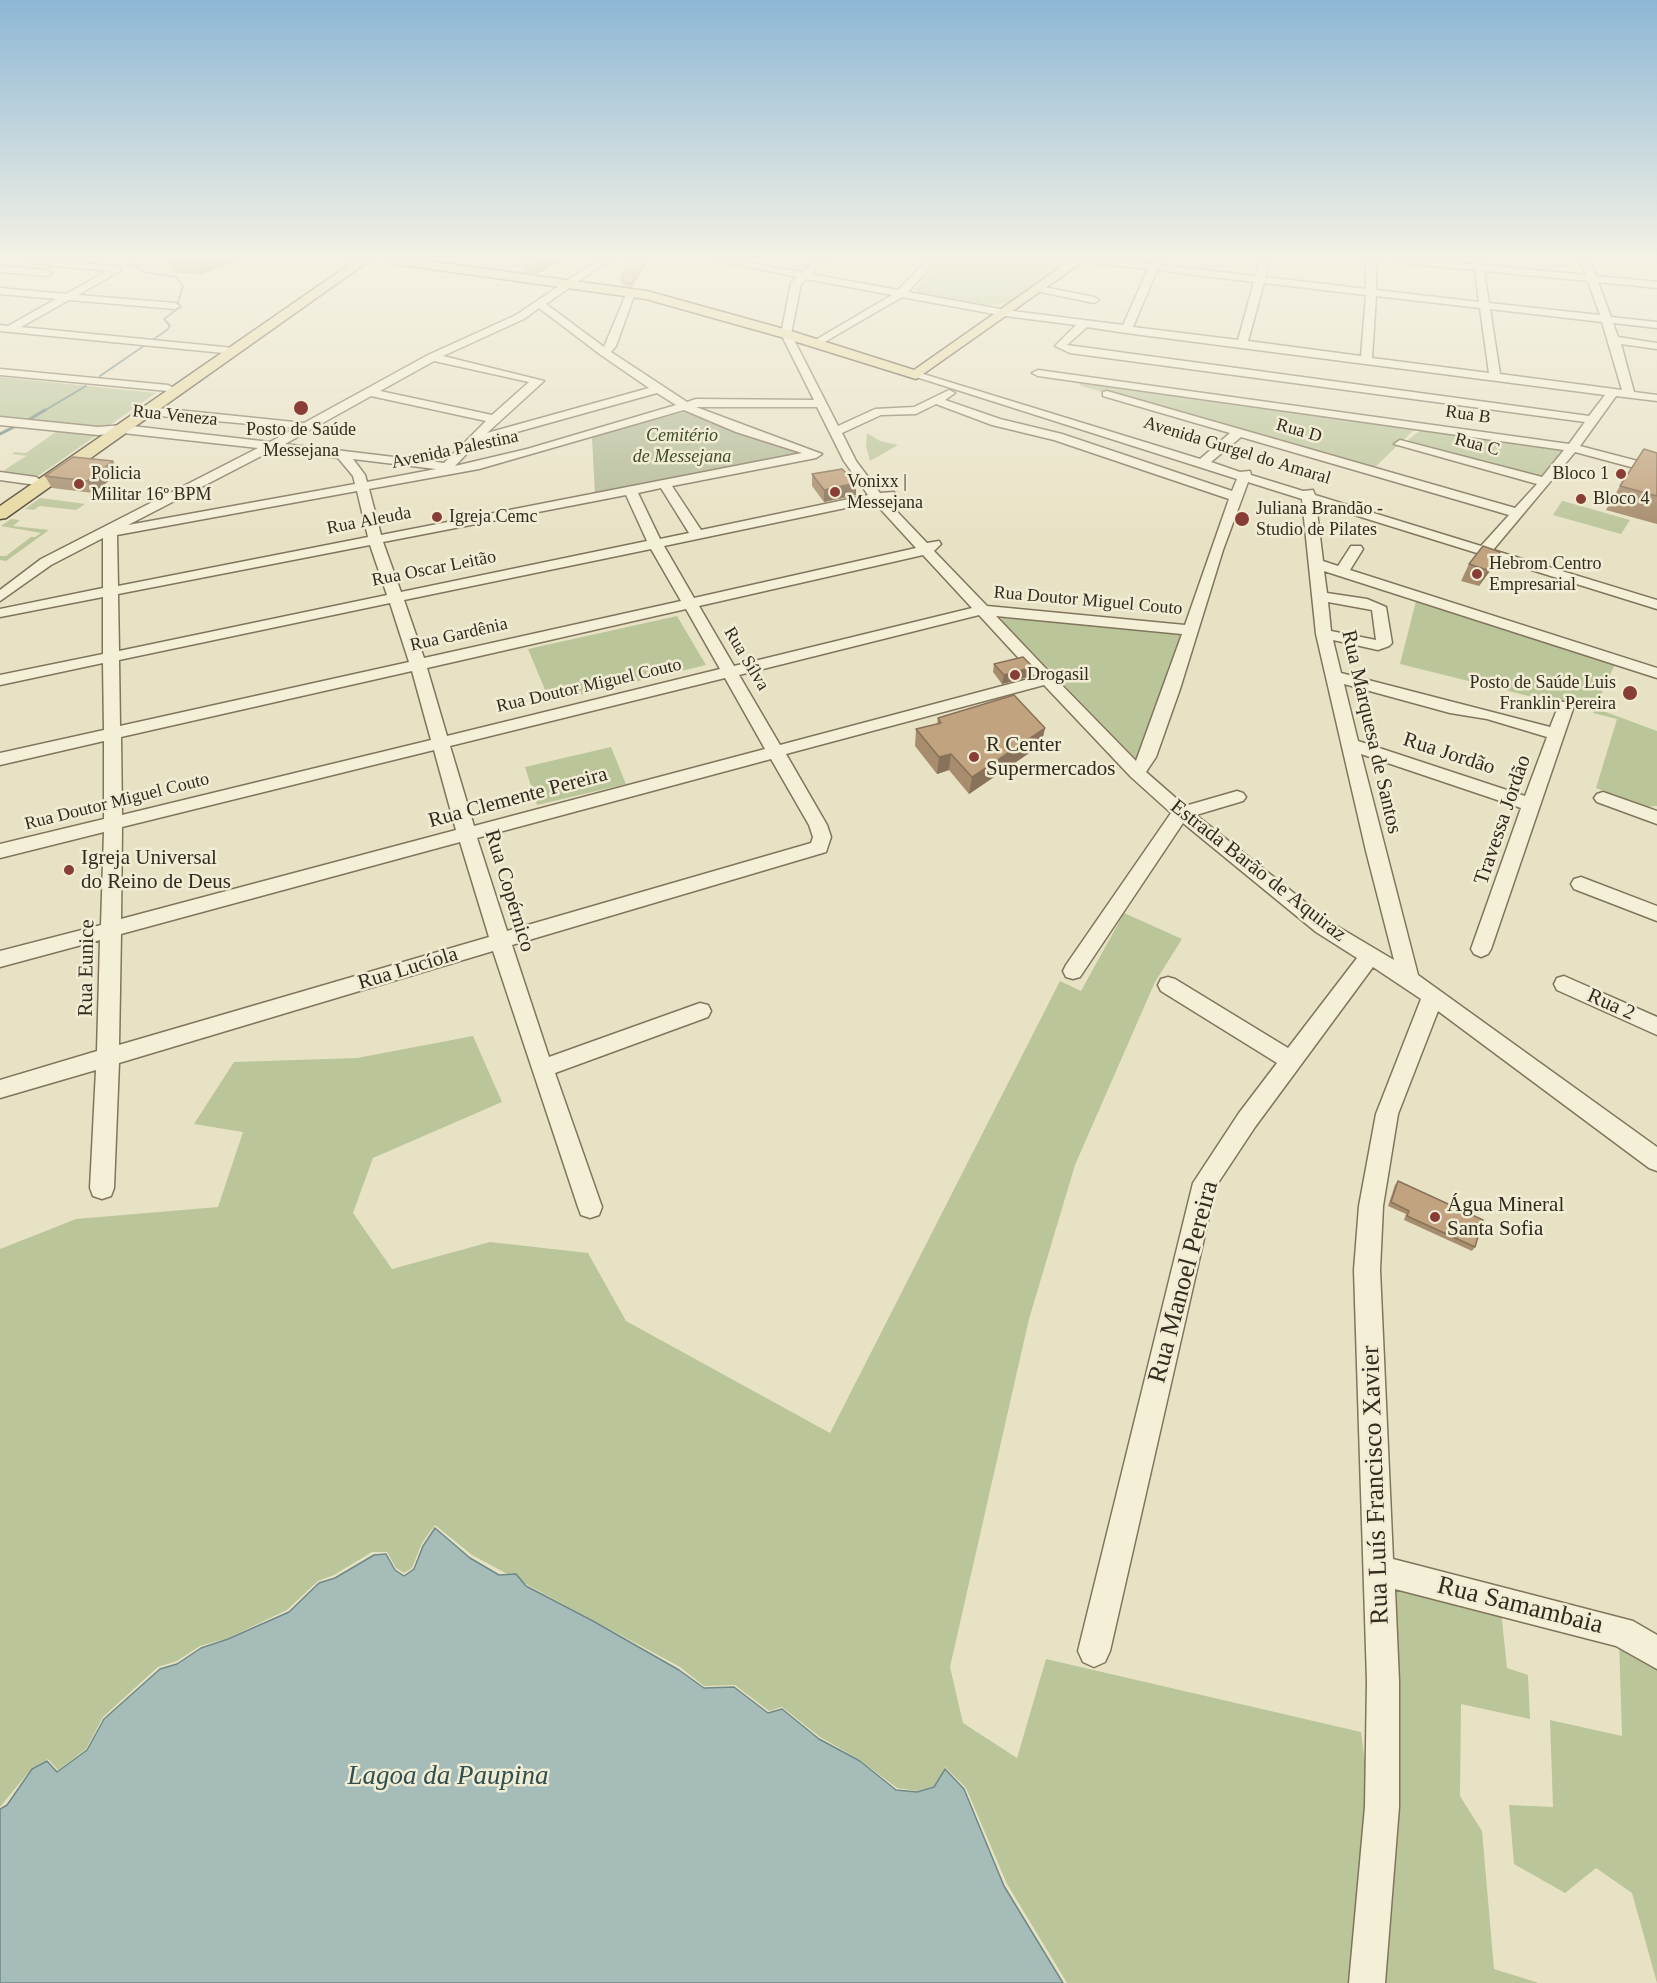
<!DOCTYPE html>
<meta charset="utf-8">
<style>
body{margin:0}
canvas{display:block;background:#e8e2c5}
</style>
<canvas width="1657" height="1983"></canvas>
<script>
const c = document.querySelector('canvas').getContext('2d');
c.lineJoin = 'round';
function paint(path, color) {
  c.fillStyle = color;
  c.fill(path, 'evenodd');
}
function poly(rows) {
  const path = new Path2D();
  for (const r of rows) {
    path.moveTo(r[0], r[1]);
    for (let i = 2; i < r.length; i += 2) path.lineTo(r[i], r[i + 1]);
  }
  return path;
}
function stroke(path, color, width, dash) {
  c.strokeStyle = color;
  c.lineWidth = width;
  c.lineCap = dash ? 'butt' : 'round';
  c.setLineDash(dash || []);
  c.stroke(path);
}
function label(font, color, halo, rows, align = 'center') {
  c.font = font + ' Georgia,serif';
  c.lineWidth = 5;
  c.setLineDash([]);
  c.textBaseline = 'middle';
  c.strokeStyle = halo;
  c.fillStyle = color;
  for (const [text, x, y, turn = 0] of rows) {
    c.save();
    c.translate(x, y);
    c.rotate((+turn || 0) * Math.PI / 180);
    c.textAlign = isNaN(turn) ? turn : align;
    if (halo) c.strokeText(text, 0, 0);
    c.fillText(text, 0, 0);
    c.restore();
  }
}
const green = poly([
 [941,260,1069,260,1014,300,1003,304,987,305,922,295,915,290],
 [0,377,156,393,104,429,0,417],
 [1077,379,1418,426,1372,470,1081,386],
 [1423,428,1564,450,1539,478,1414,444,1408,440],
 [57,431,97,435,38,476,3,471,26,456,12,454,14,452,26,453],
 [867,433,880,441,898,445,870,461,866,446],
 [40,498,79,503,85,504,76,510,39,506,34,510,25,509],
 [1562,501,1563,501,1630,520,1621,534,1553,515],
 [11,519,20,520,13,526,49,530,6,561,0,560,0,556,6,556,31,537,35,537,41,533,1,526],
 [1416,601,1615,664,1595,708,1657,731,1657,806,1647,807,1596,788,1617,719,1593,713,1594,708,1573,707,1400,664],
 [677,616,706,665,550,702,528,649],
 [1003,618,1181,633,1141,757,1136,759,1000,619],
 [611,747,626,784,537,805,525,767],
 [1124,913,1182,939,1155,982,1075,1165,1029,1319,950,1667,963,1723,1017,1758,1046,1659,1361,1732,1369,1793,1352,1983,1067,1983,1007,1884,966,1788,945,1767,934,1786,917,1791,897,1788,860,1760,820,1737,782,1707,769,1711,735,1685,704,1686,680,1667,472,1555,435,1525,422,1543,412,1568,404,1573,396,1568,387,1552,372,1552,334,1575,318,1581,287,1610,228,1638,200,1646,177,1661,158,1667,103,1717,86,1749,58,1770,48,1759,32,1768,0,1807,0,1249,76,1219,218,1207,243,1132,194,1124,234,1062,357,1058,473,1036,502,1102,373,1158,353,1213,392,1269,490,1242,588,1253,626,1321,830,1433,1060,981,1081,991],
 [1385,1577,1501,1611,1507,1668,1528,1675,1530,1719,1461,1704,1460,1796,1482,1831,1494,1969,1539,1983,1378,1983],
 [1619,1639,1657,1666,1657,1983,1632,1893,1596,1868,1565,1893,1514,1864,1509,1805,1553,1807,1550,1720,1622,1736]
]);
const cemetery = poly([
 [688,411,815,455,595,495,592,437]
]);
const water = poly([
 [435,1528,470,1558,499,1575,516,1574,526,1586,593,1621,679,1670,704,1688,734,1687,768,1713,782,1709,819,1739,860,1761,896,1790,917,1792,934,1787,945,1769,964,1789,1004,1886,1063,1983,0,1983,0,1809,7,1805,32,1769,47,1761,57,1772,87,1750,104,1719,160,1669,177,1664,201,1648,228,1639,289,1612,319,1583,335,1578,374,1555,386,1554,395,1570,404,1576,414,1569,423,1546,435,1528]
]);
const streamFar1 = poly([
 [100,376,167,330,170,326,164,319,180,307,178,302,183,286,176,277,144,272,127,260],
 [42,412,86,386]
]);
const stream = poly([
 [25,422,45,410],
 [0,434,16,426]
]);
const minor = poly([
 [24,260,54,260,120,267,120,271,78,295,175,303,180,306,175,309,69,300,21,327,234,348,239,351,234,354,0,331,0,325,8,326,56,299,0,294,0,288,66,294,107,271,29,263,24,260],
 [598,260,609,260,546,304,604,347,627,292,636,290,616,346,611,352,687,402,696,399,814,400,781,334,791,283,797,277,716,260,735,260,802,272,815,260,825,260,811,274,898,290,927,260,937,260,908,292,1005,310,1123,325,1148,269,1091,263,1086,260,1151,264,1152,260,1162,260,1160,265,1256,276,1260,260,1270,260,1265,277,1366,289,1366,260,1376,260,1376,290,1479,302,1475,270,1404,263,1399,260,1474,264,1473,260,1483,260,1483,265,1586,275,1580,260,1590,260,1596,276,1657,282,1657,288,1598,282,1611,317,1657,322,1657,328,1613,323,1618,337,1657,343,1657,349,1621,344,1634,392,1657,395,1657,401,1616,396,1580,446,1657,466,1657,474,1575,452,1493,550,1657,600,1657,609,1316,503,1323,561,1338,566,1351,546,1361,546,1363,549,1350,570,1657,668,1657,678,1324,571,1327,593,1367,599,1386,607,1392,643,1389,646,1378,650,1333,640,1341,673,1550,727,1560,702,1572,702,1574,706,1491,949,1488,954,1481,957,1474,954,1471,949,1521,808,1361,754,1418,975,1657,1147,1657,1171,1649,1168,1438,1011,1398,1114,1383,1206,1380,1270,1393,1559,1633,1621,1657,1635,1657,1669,1616,1646,1395,1589,1399,1681,1399,1807,1385,1983,1349,1983,1365,1807,1367,1681,1354,1270,1359,1206,1376,1114,1421,999,1373,967,1255,1127,1216,1186,1110,1651,1105,1662,1094,1667,1083,1662,1078,1651,1193,1183,1239,1113,1277,1063,1161,991,1158,985,1161,979,1168,977,1175,979,1288,1048,1357,958,1316,932,1183,823,1080,977,1073,979,1066,977,1063,971,1066,965,1171,813,1131,777,1044,685,786,754,827,825,831,837,826,852,512,945,549,1057,700,1003,708,1005,711,1011,708,1017,555,1073,602,1207,599,1215,590,1218,581,1215,578,1207,493,951,119,1063,114,1188,111,1196,102,1199,93,1196,90,1188,96,1070,0,1098,0,1080,97,1051,100,940,0,967,0,951,101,925,104,832,0,858,0,844,104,819,104,741,0,765,0,753,104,730,103,663,0,685,0,675,103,654,103,597,0,617,0,609,103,588,103,538,51,565,0,601,0,590,41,559,258,448,123,433,98,435,0,425,0,417,98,427,123,425,270,442,295,428,148,415,142,411,148,407,304,423,428,355,516,315,598,260],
 [1157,270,1254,282,1238,340,1133,327,1157,270],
 [1484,271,1588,281,1600,315,1489,303,1484,271],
 [806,279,892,295,812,342,812,346,816,347,902,297,1005,316,1076,325,1055,346,1070,353,1585,422,1569,444,1038,370,1032,373,1038,376,1564,450,1542,477,1400,440,1394,444,1537,484,1515,508,1107,391,1103,392,1103,396,1230,433,1200,459,920,373,910,375,1237,479,1232,491,1062,434,1000,419,945,400,955,393,949,390,914,407,875,409,838,426,791,334,801,284,806,279],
 [1264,283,1366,295,1361,356,1248,341,1264,283],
 [1376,296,1480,308,1489,373,1372,358,1376,296],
 [539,308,601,355,649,388,487,433,544,381,443,356,524,319,539,308],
 [1490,309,1602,322,1622,390,1500,374,1490,309],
 [1087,327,1126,333,1605,395,1589,416,1067,345,1087,327],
 [434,361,529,382,492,415,380,391,434,361],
 [657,393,676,405,527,449,455,466,477,443,657,393],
 [371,396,486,421,444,463,285,444,371,396],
 [936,404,992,425,1054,440,1229,499,1185,625,987,606,934,551,941,544,939,541,927,543,886,500,894,498,894,492,880,493,856,461,842,433,881,415,916,414,936,404],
 [696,407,817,407,844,461,868,495,701,530,672,486,816,458,822,454,696,407],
 [684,410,736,432,802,453,381,535,369,489,479,469,684,410],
 [1241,437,1509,515,1481,546,1315,495,1313,490,1303,491,1251,475,1250,471,1240,472,1211,462,1241,437],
 [273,450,338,458,353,476,355,484,128,525,273,450],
 [353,459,436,469,367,482,365,475,353,459],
 [1248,482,1302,499,1316,634,1366,851,1394,960,1330,922,1196,815,1243,801,1246,797,1243,793,1237,791,1185,806,1146,772,1156,757,1180,689,1223,550,1248,482],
 [661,488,689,533,660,539,638,493,661,488],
 [357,491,368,537,118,586,117,535,357,491],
 [626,495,647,541,401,592,383,542,626,495],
 [874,502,916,548,694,598,664,546,874,502],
 [370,545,387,595,119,651,118,594,370,545],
 [651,549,681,601,424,658,404,600,651,549],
 [923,555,972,608,734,666,699,606,923,555],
 [1328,602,1372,610,1376,640,1331,631,1328,602],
 [390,603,409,662,120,726,119,660,390,603],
 [686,609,720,669,447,736,427,668,686,609],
 [979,615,1036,677,780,745,739,675,979,615],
 [996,616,1182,634,1136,761,1053,676,996,616],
 [412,671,431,740,122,815,121,737,412,671],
 [725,678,765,749,474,826,450,746,725,678],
 [1344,684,1450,713,1487,719,1547,737,1525,796,1358,741,1344,684],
 [434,750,456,830,121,919,122,827,434,750],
 [771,759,809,825,813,837,811,843,507,931,477,838,771,759],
 [460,842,489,937,119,1045,121,934,460,842],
 [0,266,47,270,52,273,47,276,0,272,0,266],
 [1039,286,1094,297,1099,300,1094,303,1036,291,1034,289,1039,286],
 [0,369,168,385,174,388,168,391,0,375,0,369],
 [0,472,36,477,42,481,36,485,0,480,0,472],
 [1603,792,1657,811,1657,824,1597,802,1594,798,1597,794,1603,792],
 [1581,877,1657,906,1657,921,1574,889,1571,884,1574,879,1581,877],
 [1564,976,1657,1017,1657,1035,1557,990,1554,984,1557,978,1564,976]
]);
const major = poly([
 [356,260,370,260,6,518,0,519,0,506,356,260],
 [389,260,420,260,647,291,791,331,914,370,1071,260,1085,260,916,379,781,337,646,299,395,264,389,260]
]);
const wall = poly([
 [168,260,237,260,201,275,173,272],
 [563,260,537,274,525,272,522,261],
 [631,260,632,287,623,285,622,282],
 [1657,453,1657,524,1606,510,1620,486],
 [119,473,93,493,52,488,45,476],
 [812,474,856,495,824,502,812,486],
 [1500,552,1492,568,1479,586,1461,581,1469,564],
 [994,664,1032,676,1002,684,993,672],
 [938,718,1045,728,1041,745,969,794,949,770,937,774,915,746,916,729,937,724],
 [1398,1181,1475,1247,1472,1251,1404,1220,1406,1214,1388,1206,1395,1185]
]);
const shadedWall = poly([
 [201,260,237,260,201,275,196,262],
 [546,260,563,260,537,274,536,265],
 [646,260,648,260,632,287,631,283],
 [113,461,119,473,93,493,87,481],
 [856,483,856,495,824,502,824,490],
 [1500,552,1492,568,1479,586,1487,570],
 [1033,667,1032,676,1002,684,1004,675],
 [1045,728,1041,745,969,794,972,777],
 [951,754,949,770,937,774,939,757]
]);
const building = poly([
 [180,260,201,260,196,262,180,260],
 [524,260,546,260,536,265,523,263,522,261,524,260],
 [631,260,646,260,631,283,622,282,622,275,631,260],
 [1644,449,1657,453,1657,496,1620,486,1644,449],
 [73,457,113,461,87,481,45,476,73,457],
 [842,469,856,483,824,490,812,474,842,469],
 [1483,546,1500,552,1487,570,1469,564,1483,546],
 [1023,657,1033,667,1004,675,994,664,1023,657],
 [1014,695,1045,728,972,777,951,754,939,757,916,729,941,723,938,718,1014,695],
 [1398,1181,1483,1220,1475,1247,1407,1216,1409,1211,1391,1202,1398,1181]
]);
const markers = [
 [301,408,8,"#893e35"],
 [1621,474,6,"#893e35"],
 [79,484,6,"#893e35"],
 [835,492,6,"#893e35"],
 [1581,499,6,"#893e35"],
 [437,517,6,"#893e35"],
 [1242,519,8,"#893e35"],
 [1477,574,6,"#893e35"],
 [1015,675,6,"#893e35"],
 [1630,693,8,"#893e35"],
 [974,757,6,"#893e35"],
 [69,870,6,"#893e35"],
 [1435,1217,6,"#893e35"]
];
const farStreetnames = [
 ["Rua B",1468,415,8],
 ["Rua Veneza",175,416,6],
 ["Rua D",1299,431,16],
 ["Rua C",1477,445,15],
 ["Avenida Palestina",455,450,-12],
 ["Avenida Gurgel do Amaral",1237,451,17],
 ["Rua Aleuda",369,521,-11],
 ["Rua Oscar Leitão",434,569,-11],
 ["Rua Doutor Miguel Couto",1088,601,5],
 ["Rua Gardênia",459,635,-13],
 ["Rua Sílva",746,659,59],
 ["Rua Doutor Miguel Couto",589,686,-13],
 ["Rua Doutor Miguel Couto",117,802,-14]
];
const farPoinames = [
 ["Posto de Saúde",301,430,"center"],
 ["Messejana",301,451,"center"],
 ["Policia",91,474],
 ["Militar 16º BPM",91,495],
 ["Bloco 1",1609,474,"right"],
 ["Vonixx |",847,482],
 ["Messejana",847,503],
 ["Bloco 4",1593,499],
 ["Juliana Brandão -",1256,509],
 ["Studio de Pilates",1256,530],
 ["Igreja Cemc",449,517],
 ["Hebrom Centro",1489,564],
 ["Empresarial",1489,585],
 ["Drogasil",1027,675],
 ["Posto de Saúde Luis",1616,683,"right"],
 ["Franklin Pereira",1616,704,"right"]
];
const farParknames = [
 ["Cemitério",682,436],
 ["de Messejana",682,457]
];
const streetNames = [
 ["Rua Marquesa de Santos",1371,732,77],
 ["Rua Jordão",1449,754,18],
 ["Rua Clemente Pereira",518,798,-15],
 ["Travessa Jordão",1503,820,-71],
 ["Estrada Barão de Aquiraz",1258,871,38],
 ["Rua Copérnico",509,891,73],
 ["Rua Eunice",87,968,-89],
 ["Rua Lucíola",408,969,-17],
 ["Rua 2",1611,1005,24]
];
const poiNames = [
 ["R Center",986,745],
 ["Supermercados",986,769],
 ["Igreja Universal",81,858],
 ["do Reino de Deus",81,882],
 ["Água Mineral",1447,1205],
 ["Santa Sofia",1447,1229]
];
const nearStreetnames = [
 ["Rua Manoel Pereira",1184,1282,-75],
 ["Rua Luís Francisco Xavier",1376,1485,-92],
 ["Rua Samambaia",1520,1606,14]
];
const nearWaternames = [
 ["Lagoa da Paupina",448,1777]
];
paint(green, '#bbc59a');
paint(cemetery, '#b3bb98');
paint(water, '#a6bcb8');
stroke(water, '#6e8986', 1.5);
stroke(streamFar1, '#6e8986', 2);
stroke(stream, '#6e8986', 3);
stroke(minor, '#81745d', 3);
stroke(major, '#4f4331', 3);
paint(minor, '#f4efd7');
paint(major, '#e7d9a1');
paint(wall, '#a78c6d');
paint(shadedWall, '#887259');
paint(building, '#c2a37f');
stroke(building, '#887259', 1.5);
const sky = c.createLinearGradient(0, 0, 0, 537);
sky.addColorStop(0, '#8db7d5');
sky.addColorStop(0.48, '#f5f2e5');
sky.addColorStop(1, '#f5f2e500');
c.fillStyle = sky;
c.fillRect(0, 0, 1657, 537);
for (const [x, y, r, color] of markers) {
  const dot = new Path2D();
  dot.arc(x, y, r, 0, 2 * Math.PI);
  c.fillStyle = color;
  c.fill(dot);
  stroke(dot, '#f1ecd4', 2);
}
label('18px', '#332b1f', '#f1ecd4', farStreetnames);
label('18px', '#332b1f', '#f1ecd4', farPoinames, 'left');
label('italic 18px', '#404d28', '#f1ecd4', farParknames);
label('21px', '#332b1f', '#f1ecd4', streetNames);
label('21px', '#332b1f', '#f1ecd4', poiNames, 'left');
label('26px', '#332b1f', '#f1ecd4', nearStreetnames);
label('italic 27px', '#304f51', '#f1ecd4', nearWaternames);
</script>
